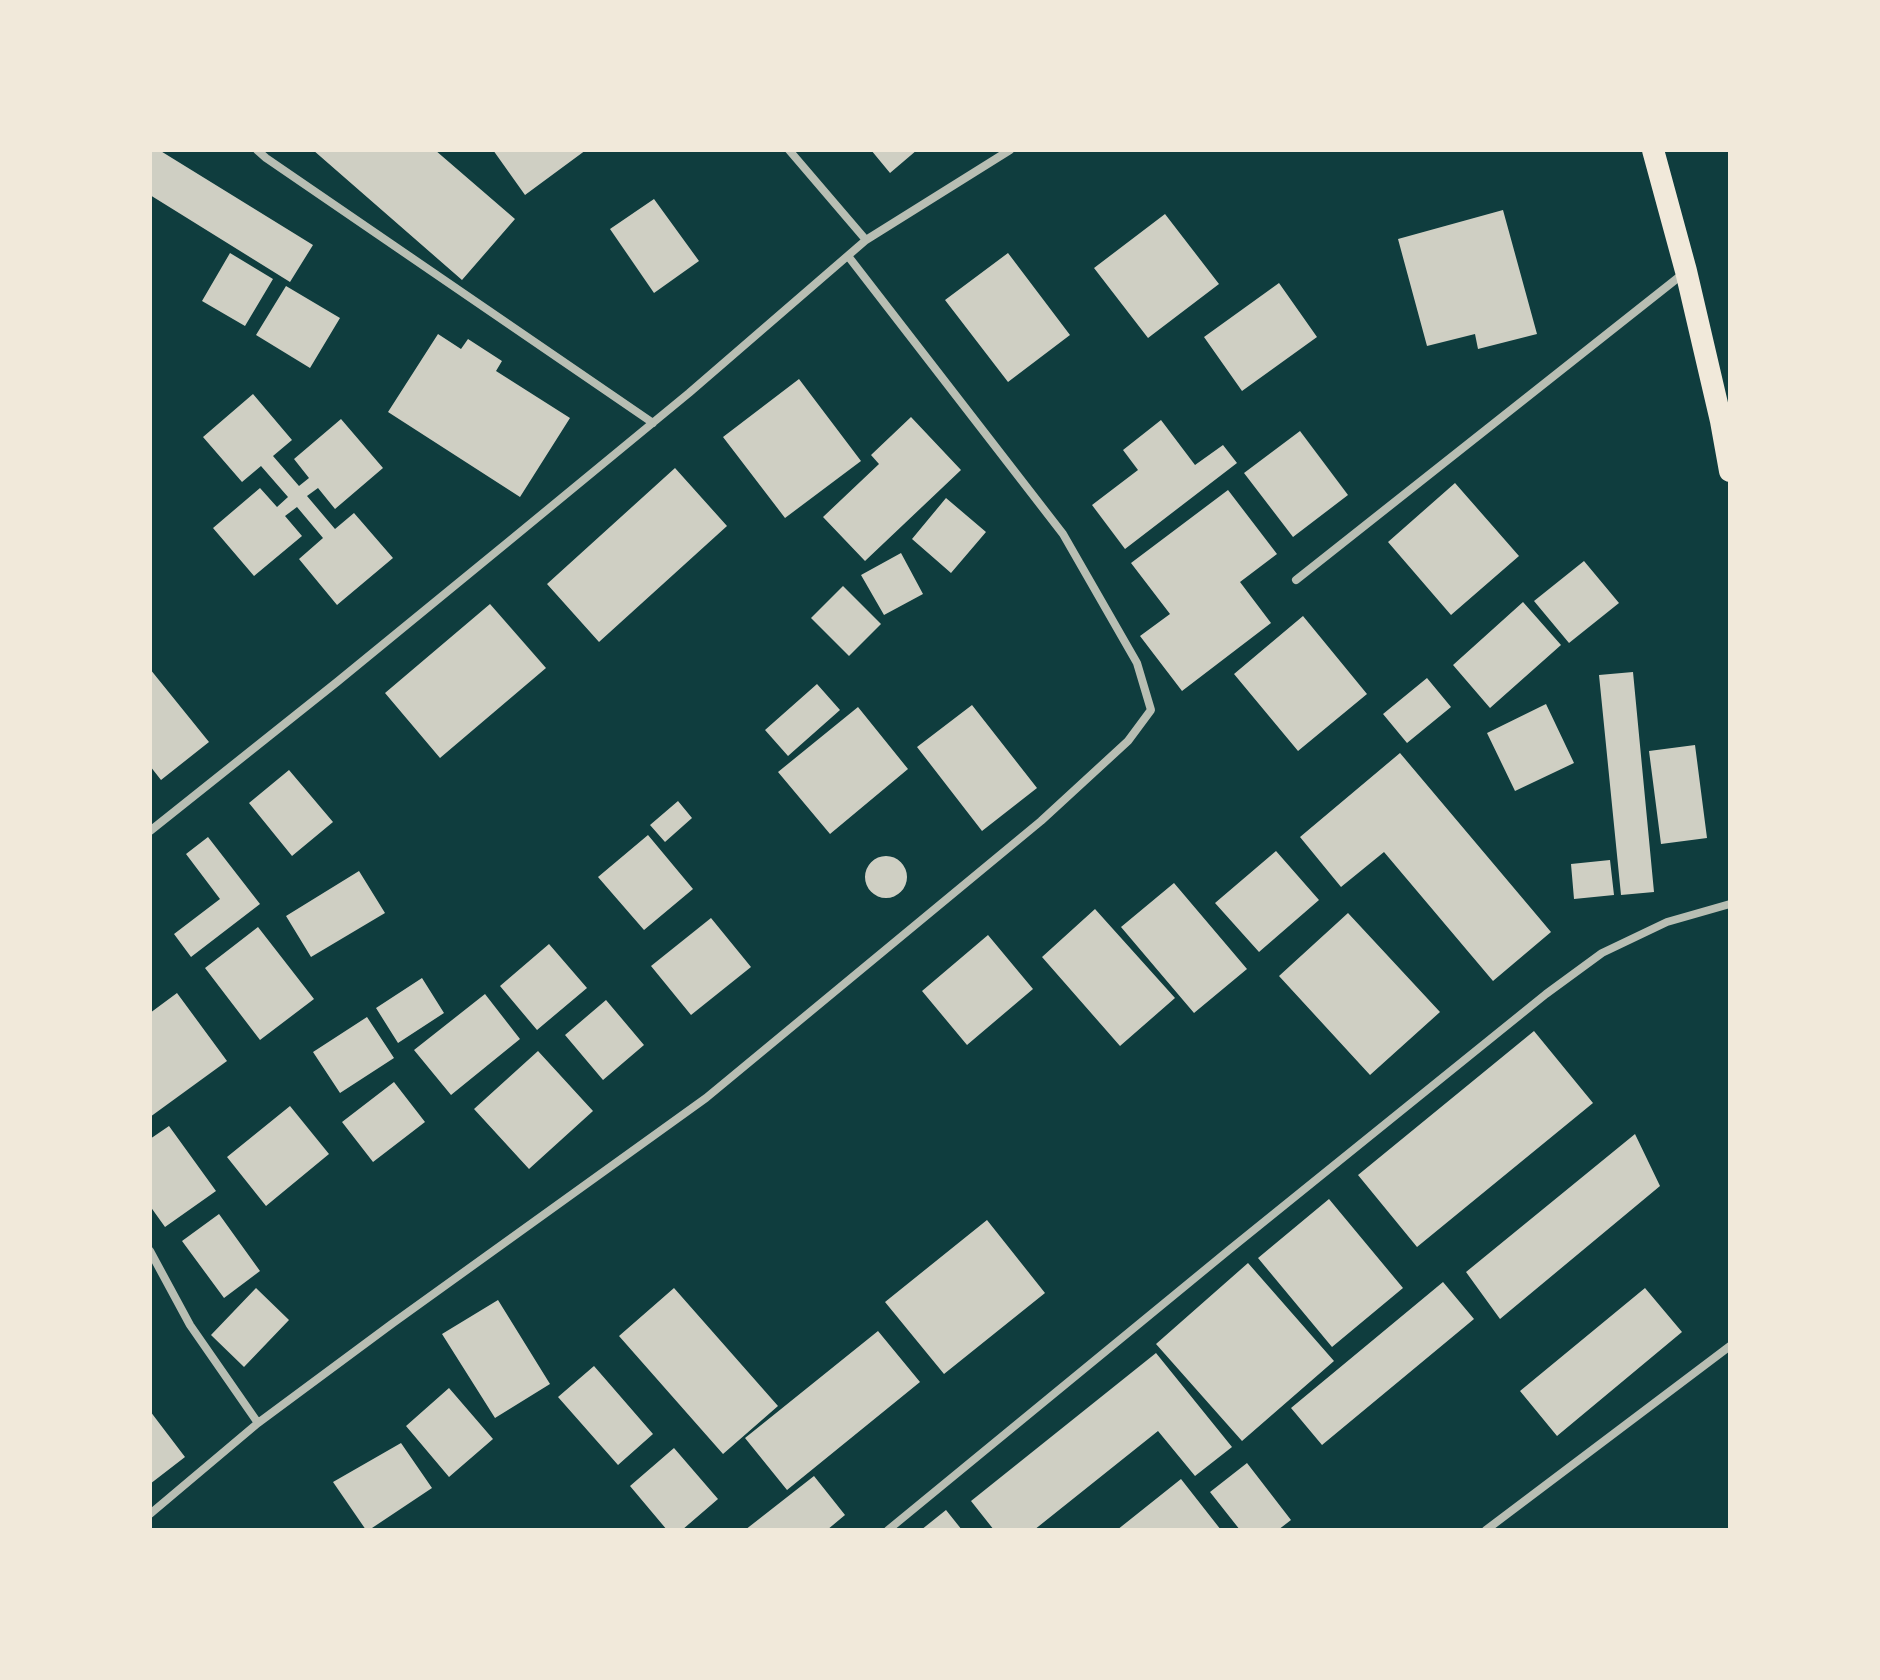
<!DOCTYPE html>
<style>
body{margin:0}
#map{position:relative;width:1880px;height:1680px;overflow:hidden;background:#0f3d3e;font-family:Cabin,sans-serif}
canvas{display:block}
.frame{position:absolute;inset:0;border:152px solid #f1e9da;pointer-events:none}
</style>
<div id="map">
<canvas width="1880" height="1680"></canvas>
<div class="frame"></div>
</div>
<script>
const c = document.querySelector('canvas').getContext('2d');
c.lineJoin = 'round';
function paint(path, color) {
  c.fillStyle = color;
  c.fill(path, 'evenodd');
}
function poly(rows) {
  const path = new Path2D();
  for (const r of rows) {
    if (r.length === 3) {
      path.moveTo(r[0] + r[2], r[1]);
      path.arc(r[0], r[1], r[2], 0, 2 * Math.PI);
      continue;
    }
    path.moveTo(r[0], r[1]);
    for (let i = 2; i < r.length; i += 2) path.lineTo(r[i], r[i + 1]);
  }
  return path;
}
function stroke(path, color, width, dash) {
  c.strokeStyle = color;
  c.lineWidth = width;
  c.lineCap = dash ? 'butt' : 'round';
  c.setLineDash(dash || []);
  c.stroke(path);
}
const building = poly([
 [150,150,159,150,313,245,290,282,150,195],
 [313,150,435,150,515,219,462,280],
 [493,150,586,150,525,195],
 [871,150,917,150,890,173],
 [654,199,699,261,654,293,610,229],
 [1503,210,1537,334,1478,349,1475,334,1427,346,1398,239],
 [1165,214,1219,284,1148,338,1094,268],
 [230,253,273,279,245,326,202,301],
 [1008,253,1070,335,1008,382,945,300],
 [1279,283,1317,337,1242,391,1204,337],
 [286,286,340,318,310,368,256,335],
 [438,334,461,349,468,339,502,361,496,371,570,418,520,497,388,412],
 [799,379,861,461,785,518,723,437],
 [253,394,292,440,273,456,299,486,309,478,294,459,341,419,383,468,335,509,318,488,307,496,335,529,354,513,393,558,337,605,299,559,323,538,297,507,285,516,302,536,254,576,213,528,260,488,277,507,288,497,261,466,242,482,203,437],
 [911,417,961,470,865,561,823,517,879,464,871,455],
 [1161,420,1195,465,1223,445,1237,463,1125,549,1092,505,1138,470,1123,450],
 [1300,431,1348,495,1293,537,1244,473],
 [675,468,727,526,599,642,547,584],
 [1455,483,1519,556,1451,615,1388,542],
 [1228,490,1277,554,1240,582,1271,623,1182,691,1140,636,1170,614,1131,563],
 [946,498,986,532,951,573,912,539],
 [901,553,923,594,884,615,861,575],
 [1584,561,1619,603,1569,643,1534,601],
 [843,586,881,624,849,656,811,618],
 [1523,602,1561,645,1490,708,1453,665],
 [490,604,546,668,440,758,385,693],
 [1303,616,1367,694,1298,751,1234,674],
 [150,669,209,742,161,780,150,766],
 [1633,672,1654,892,1621,895,1599,675],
 [1427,678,1451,707,1407,743,1383,714],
 [817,684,840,710,788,756,765,730],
 [1546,704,1574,763,1515,791,1487,733],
 [972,705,1037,788,982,831,917,747],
 [858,707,908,769,830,834,778,772],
 [1695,745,1707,838,1661,844,1649,751],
 [1400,753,1551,932,1493,981,1384,852,1341,887,1300,837],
 [289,770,333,822,292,856,249,803],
 [678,801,692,818,665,842,650,825],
 [648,835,693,889,644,930,598,877],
 [208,837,260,904,191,957,174,934,220,899,186,854],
 [1276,851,1319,900,1259,952,1215,903],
 [886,877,21],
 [1610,860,1614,895,1574,899,1571,864],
 [359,871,385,913,311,957,286,916],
 [1174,883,1247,969,1194,1013,1121,927],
 [1095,909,1175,998,1120,1046,1042,957],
 [1348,913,1440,1012,1370,1075,1279,976],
 [711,918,751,967,691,1015,651,966],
 [258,927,314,999,260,1040,205,968],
 [988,935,1033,989,967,1045,922,991],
 [549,944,587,988,537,1030,500,986],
 [422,978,444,1013,398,1043,376,1008],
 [177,993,227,1061,150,1117,150,1013],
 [485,994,520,1039,451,1095,414,1050],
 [606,1000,644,1045,603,1080,565,1035],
 [367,1017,394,1058,340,1093,313,1052],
 [1534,1031,1593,1103,1417,1247,1358,1175],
 [538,1051,593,1111,529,1169,474,1109],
 [394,1082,425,1122,373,1162,342,1122],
 [290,1106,329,1154,266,1206,227,1157],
 [169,1126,216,1191,165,1227,150,1206,150,1139],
 [1635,1134,1660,1186,1500,1319,1466,1272],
 [1329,1199,1403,1288,1332,1347,1258,1258],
 [219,1214,260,1271,224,1298,182,1241],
 [987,1220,1045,1293,944,1374,885,1302],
 [1248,1263,1334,1361,1242,1441,1156,1344],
 [1443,1282,1474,1319,1322,1445,1291,1408],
 [256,1288,289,1320,244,1367,211,1335],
 [674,1288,778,1406,723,1454,619,1336],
 [1645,1288,1682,1332,1557,1436,1520,1391],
 [498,1300,550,1384,495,1418,442,1334],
 [878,1331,920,1382,787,1490,745,1438],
 [1156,1353,1232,1447,1195,1476,1158,1431,1034,1530,994,1530,971,1501],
 [594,1366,653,1434,618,1465,558,1397],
 [449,1388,493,1439,449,1477,406,1426],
 [150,1411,185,1457,150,1484],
 [401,1443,432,1488,369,1530,366,1530,333,1482],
 [674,1448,718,1499,682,1530,667,1530,630,1486],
 [1247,1463,1291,1520,1278,1530,1240,1530,1210,1492],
 [814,1476,845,1515,827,1530,745,1530],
 [1181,1479,1221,1530,1117,1530],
 [946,1510,962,1530,921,1530]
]);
const minor = poly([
 [257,150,266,158,653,423],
 [789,150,866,240],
 [1296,580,1684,273],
 [150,831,337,682,508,542,689,393,866,240,1010,150],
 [150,1251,190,1325,258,1423],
 [150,1514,258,1423,393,1323,706,1098,1041,821,1128,741,1151,710,1137,663,1063,534,848,256],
 [888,1530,1229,1250,1546,994,1602,953,1667,922,1730,904],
 [1486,1530,1730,1346]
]);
const trunk = poly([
 [1653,150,1686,271,1721,421,1730,471]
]);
paint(building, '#cfcfc3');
stroke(minor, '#b8beb3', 8);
stroke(trunk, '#f1e9da', 22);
</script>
